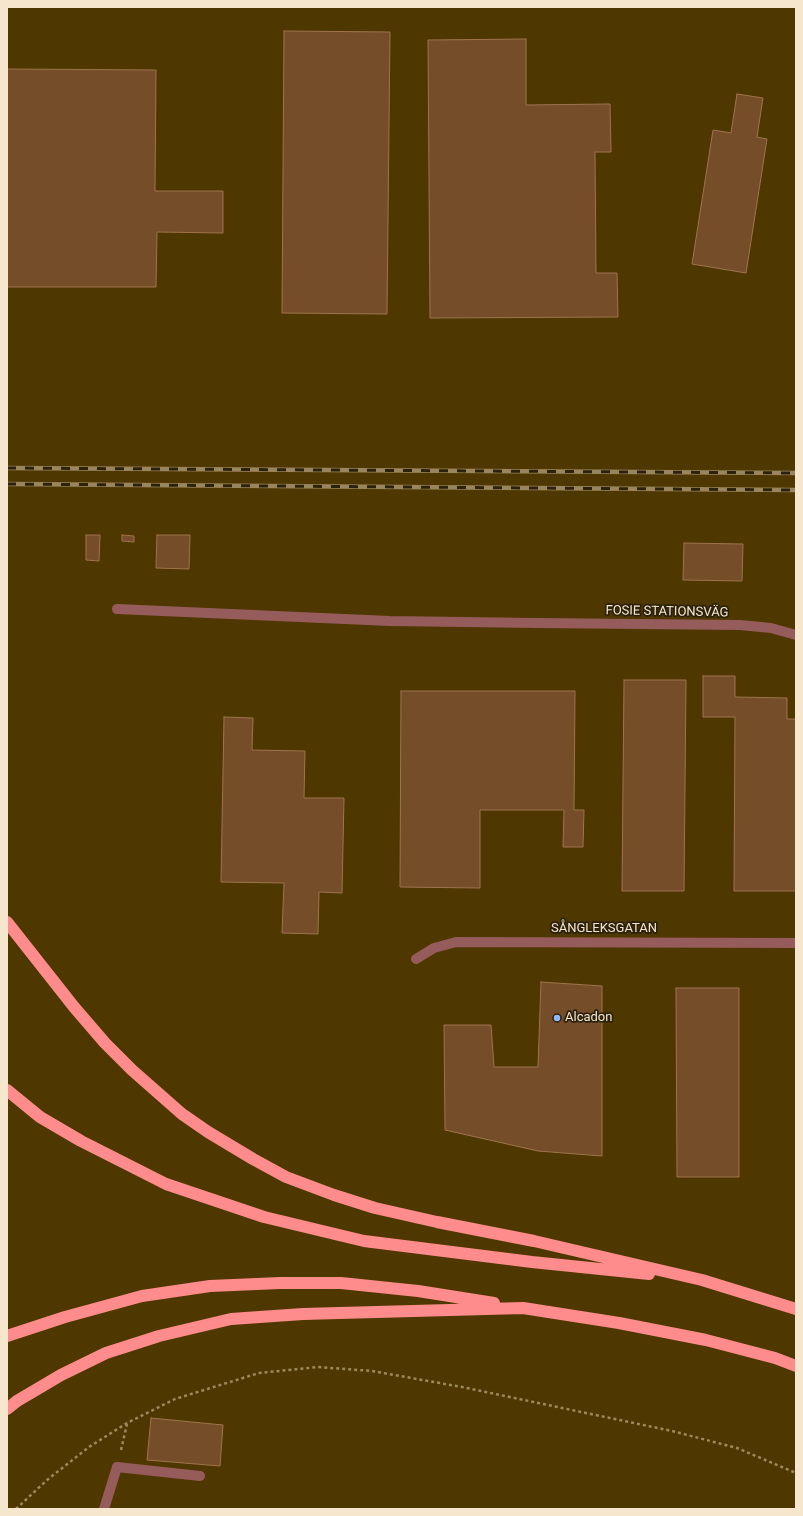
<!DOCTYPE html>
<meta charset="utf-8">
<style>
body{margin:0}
#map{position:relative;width:803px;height:1516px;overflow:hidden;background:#4f3700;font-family:Roboto,sans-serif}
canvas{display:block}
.frame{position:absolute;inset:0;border:8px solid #f5e6cd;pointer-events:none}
</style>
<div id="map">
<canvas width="803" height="1516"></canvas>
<div class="frame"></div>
</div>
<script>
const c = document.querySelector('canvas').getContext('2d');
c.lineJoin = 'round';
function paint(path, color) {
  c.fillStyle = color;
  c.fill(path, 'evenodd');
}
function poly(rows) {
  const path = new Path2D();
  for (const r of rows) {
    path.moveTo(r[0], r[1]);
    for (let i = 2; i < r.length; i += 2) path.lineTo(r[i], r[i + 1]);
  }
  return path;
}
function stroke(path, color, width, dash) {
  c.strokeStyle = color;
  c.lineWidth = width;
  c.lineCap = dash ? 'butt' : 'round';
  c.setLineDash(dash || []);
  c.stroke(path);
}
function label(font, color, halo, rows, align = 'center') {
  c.font = font + ' Roboto,sans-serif';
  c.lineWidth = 3.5;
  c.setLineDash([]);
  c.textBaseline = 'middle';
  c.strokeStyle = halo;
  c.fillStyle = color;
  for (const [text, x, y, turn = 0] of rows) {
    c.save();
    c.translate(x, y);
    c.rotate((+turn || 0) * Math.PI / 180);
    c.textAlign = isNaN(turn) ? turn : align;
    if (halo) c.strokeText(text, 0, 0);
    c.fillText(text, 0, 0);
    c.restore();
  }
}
const building = poly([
 [284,31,390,32,387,314,282,313,284,31],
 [526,39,526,105,610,104,611,152,595,152,596,273,617,273,618,317,430,318,428,40,526,39],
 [7,69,156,70,155,191,223,191,223,233,157,232,156,287,7,287,7,69],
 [737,94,763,98,757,137,767,139,746,273,692,264,713,130,731,133,737,94],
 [86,535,100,535,99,561,86,560,86,535],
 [122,535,134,536,134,542,122,541,122,535],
 [157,535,190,535,189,569,156,568,157,535],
 [684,543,743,544,742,581,683,580,684,543],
 [703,676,735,676,735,697,787,698,787,719,796,719,796,891,734,891,735,717,703,717,703,676],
 [624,680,686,680,684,891,622,891,624,680],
 [401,691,575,691,574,810,584,810,583,847,563,847,564,810,480,810,480,888,400,887,401,691],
 [224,717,253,718,252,750,305,751,304,798,344,798,342,893,319,892,318,934,282,933,284,883,221,882,224,717],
 [541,982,602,986,602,1156,538,1151,445,1130,444,1025,491,1025,494,1067,538,1067,541,982],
 [676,988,739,988,739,1177,677,1177,676,988],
 [151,1418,223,1425,220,1466,147,1460,151,1418]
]);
const path = poly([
 [121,1450,127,1424],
 [16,1509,47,1480,89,1447,127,1423,175,1399,259,1373,318,1367,372,1371,462,1387,672,1431,737,1448,796,1473]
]);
const lane = poly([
 [117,609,390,621,537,623],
 [117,1467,200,1476]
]);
const street = poly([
 [537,623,740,625,771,628,796,635],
 [416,959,434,948,456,942,796,943],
 [104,1509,117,1467]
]);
const highway = poly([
 [7,922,74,1007,105,1043,132,1070,182,1114,208,1132,253,1159,286,1177,334,1195,375,1208,437,1222,534,1241,702,1280,796,1309],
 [7,1090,40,1117,81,1141,166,1184,264,1217,364,1241,532,1262,649,1274],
 [7,1336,65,1317,142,1296,210,1286,280,1283,341,1283,418,1291,494,1303],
 [7,1409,17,1401,61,1375,106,1353,159,1336,231,1319,303,1314,523,1308,619,1323,706,1340,775,1358,796,1366]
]);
const rail = poly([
 [7,468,796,473],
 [7,484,796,490]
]);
const markers = [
 [557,1018,4,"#90b8fd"]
];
const streetNames = [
 ["FOSIE STATIONSVÄG",667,612,1],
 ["SÅNGLEKSGATAN",604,929]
];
const poiNames = [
 ["Alcadon",565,1018]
];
paint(building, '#754d29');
stroke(building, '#9f7450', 1);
stroke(path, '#9d8960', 2.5, [3, 3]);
stroke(lane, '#965c5b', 10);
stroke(street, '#965c5b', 10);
stroke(highway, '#fe8c8c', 12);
stroke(rail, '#9a865c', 4.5);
stroke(rail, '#2c210d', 3, [9]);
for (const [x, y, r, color] of markers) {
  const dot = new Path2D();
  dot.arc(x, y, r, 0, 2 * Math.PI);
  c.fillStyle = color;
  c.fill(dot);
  stroke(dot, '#2c210d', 1.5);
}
label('13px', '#f5e6cd', '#2c210d', streetNames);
label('13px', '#f5e6cd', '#2c210d', poiNames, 'left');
</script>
